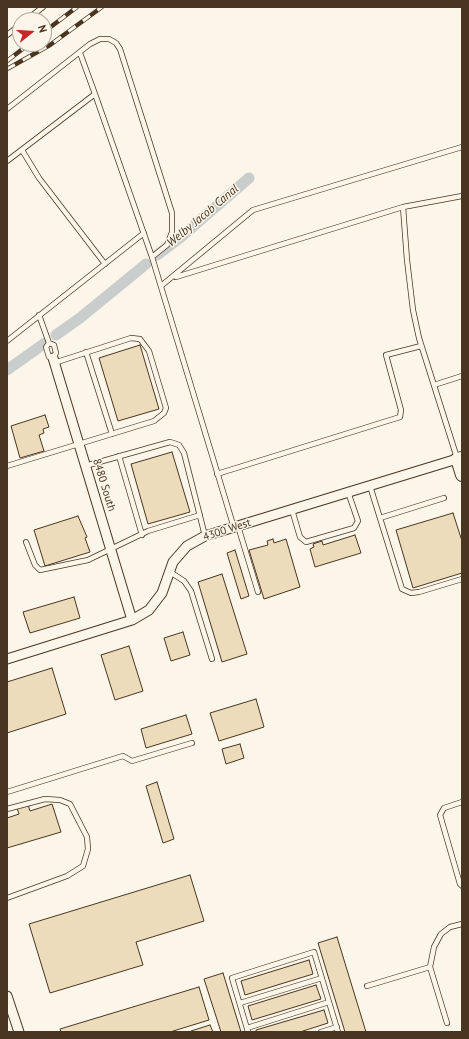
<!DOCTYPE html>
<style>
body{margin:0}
#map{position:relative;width:469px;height:1039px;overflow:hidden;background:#fbf6e9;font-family:"PT Sans",sans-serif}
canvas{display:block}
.frame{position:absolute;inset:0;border:8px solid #4a3520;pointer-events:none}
.north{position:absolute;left:12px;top:12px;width:40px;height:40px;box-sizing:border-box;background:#fbf6e9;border:1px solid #b4a999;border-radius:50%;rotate:73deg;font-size:11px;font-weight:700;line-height:16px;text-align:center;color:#4a3520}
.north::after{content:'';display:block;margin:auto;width:14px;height:18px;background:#c62828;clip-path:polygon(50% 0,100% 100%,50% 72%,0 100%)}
</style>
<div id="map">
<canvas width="469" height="1039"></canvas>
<div class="frame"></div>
<div class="north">N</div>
</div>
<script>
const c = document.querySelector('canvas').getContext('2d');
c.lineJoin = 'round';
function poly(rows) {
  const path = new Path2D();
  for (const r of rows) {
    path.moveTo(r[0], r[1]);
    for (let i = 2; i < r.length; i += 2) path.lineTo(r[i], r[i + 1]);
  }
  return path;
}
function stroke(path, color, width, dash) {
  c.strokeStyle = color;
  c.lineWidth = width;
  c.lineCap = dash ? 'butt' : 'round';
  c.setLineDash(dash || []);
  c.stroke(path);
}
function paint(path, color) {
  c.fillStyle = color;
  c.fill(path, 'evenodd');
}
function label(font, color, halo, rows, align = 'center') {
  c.font = font + ' "PT Sans",sans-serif';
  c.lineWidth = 3;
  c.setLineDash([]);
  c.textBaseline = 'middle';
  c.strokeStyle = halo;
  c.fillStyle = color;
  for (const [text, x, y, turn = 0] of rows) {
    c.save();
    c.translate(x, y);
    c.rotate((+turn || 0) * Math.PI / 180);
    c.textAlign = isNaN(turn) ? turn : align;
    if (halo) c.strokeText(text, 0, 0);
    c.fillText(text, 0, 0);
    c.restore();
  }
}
const canal = poly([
 [157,255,182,236,249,178],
 [56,335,80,318,146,264],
 [7,370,45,343]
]);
const building = poly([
 [140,345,159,409,118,421,99,358,140,345],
 [45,415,49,427,43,429,44,433,39,435,44,451,20,458,11,426,45,415],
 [172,452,190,512,148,524,131,464,172,452],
 [453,513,462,541,462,573,413,588,396,530,453,513],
 [78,516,87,537,85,538,90,552,45,566,34,530,78,516],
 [355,535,361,553,315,567,310,549,314,547,313,544,322,541,323,545,355,535],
 [273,539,274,543,286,539,300,587,264,599,249,550,268,545,267,541,273,539],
 [235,550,249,596,241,599,227,553,235,550],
 [222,574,247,654,222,662,198,582,222,574],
 [74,597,80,618,30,633,23,612,74,597],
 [183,632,190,655,171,661,164,638,183,632],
 [129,646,143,691,115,700,101,655,129,646],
 [52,668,66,714,7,733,7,682,52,668],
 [256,699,264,727,219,741,210,713,256,699],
 [186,715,192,734,146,748,141,729,186,715],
 [240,744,244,758,226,764,222,749,240,744],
 [157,782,174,839,163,843,146,786,157,782],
 [28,804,30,811,52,804,61,832,7,848,7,818,19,814,17,808,28,804],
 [190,875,204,921,136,942,143,965,50,993,29,924,190,875],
 [337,937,366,1032,345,1032,318,943,337,937],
 [309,960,313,974,245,995,241,981,309,960],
 [223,973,241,1032,221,1032,204,979,223,973],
 [316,985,321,999,252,1020,248,1006,316,985],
 [199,987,209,1020,170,1032,61,1032,60,1029,199,987],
 [324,1010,328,1023,300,1032,256,1032,256,1030,324,1010],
 [210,1025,213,1032,191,1032,191,1031,210,1025]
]);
const service = poly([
 [26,20,43,7],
 [7,35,20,25],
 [95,94,152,257,234,528],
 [7,109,90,44,100,39,109,39,116,43,120,49,172,213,172,232,167,245,152,257],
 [22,150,39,178,105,264],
 [7,161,95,94,80,53],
 [176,277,403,207],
 [161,286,253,210,462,147],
 [39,315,49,343,54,345,56,353,53,358,49,357,46,347,49,343],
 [7,341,144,233],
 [86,352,112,434],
 [434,385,462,376],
 [119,456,142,535],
 [457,458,419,338,413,310,407,260,403,207,462,196],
 [7,466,154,421,164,413,166,408,149,351,140,339,131,338,54,363],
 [85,466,170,442,179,445,184,453,205,536],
 [217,474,400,417,401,410,386,355,421,346],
 [370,486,402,589,411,593,419,592,462,579],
 [292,510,300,537,306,542,354,528,358,521,348,492],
 [380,518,444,498],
 [238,526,258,592],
 [26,542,35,565,40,570,88,560,148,531,200,515],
 [170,572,184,581,191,591,212,659],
 [7,792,123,756,132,761,192,743],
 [462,802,444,808,440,815,460,884,462,886],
 [7,809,45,799,60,800,70,804,87,837,88,849,83,866,67,876,7,898],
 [367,986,430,967],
 [240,1003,322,978],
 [447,1023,430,967,434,947,441,934,450,927,462,924],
 [247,1028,329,1002],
 [248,1032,232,978,314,952,338,1032],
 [321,1032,337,1027]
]);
const minor = poly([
 [53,358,132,620],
 [7,659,132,620,149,610,162,593,173,562,187,546,205,536,457,459],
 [7,996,19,1032]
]);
const tertiary = poly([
 [462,458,457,459,462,475]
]);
const rail = poly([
 [44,32,77,7],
 [7,61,29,44],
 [7,69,50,45,102,7]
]);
const streetNames = [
 ["8480 South",104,485,73],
 ["4300 West",227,530,-18]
];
const waterNames = [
 ["Welby Jacob Canal",203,216,-40]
];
stroke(canal, '#c9cecd', 11);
paint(building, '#ecdcbc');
stroke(building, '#4a3520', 1);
stroke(service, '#4a3520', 6);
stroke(minor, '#4a3520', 11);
stroke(tertiary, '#4a3520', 14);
stroke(service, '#fbf6e9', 4.5);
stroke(minor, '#fbf6e9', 9);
stroke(tertiary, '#fbf6e9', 12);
stroke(rail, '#4a3520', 4.5);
stroke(rail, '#fbf6e9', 3, [9]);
label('11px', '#4a3520', '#fbf6e9', streetNames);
label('italic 12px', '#4a3520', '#fbf6e9', waterNames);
</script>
